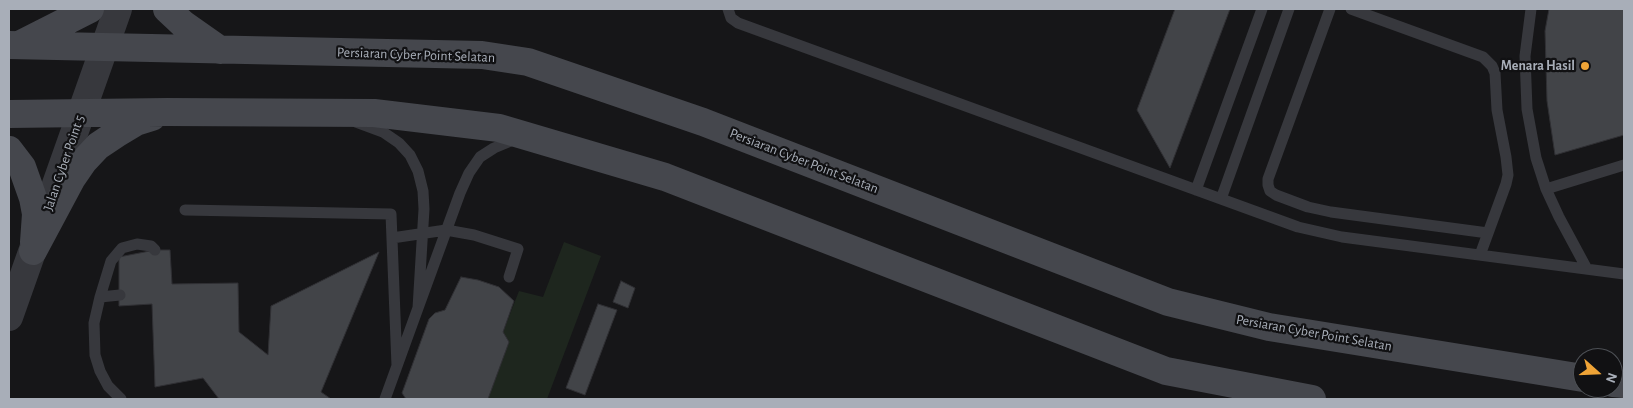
<!DOCTYPE html>
<style>
body{margin:0}
#map{position:relative;width:1633px;height:408px;overflow:hidden;background:#161618;font-family:"Alegreya Sans",sans-serif}
canvas{display:block}
.frame{position:absolute;inset:0;border:10px solid #a8aeb8;pointer-events:none}
.north{position:absolute;left:1573px;top:348px;width:50px;height:50px;box-sizing:border-box;background:#111113;border:1px solid #4d5055;border-radius:50%;rotate:110deg;font-size:14px;font-weight:700;line-height:20px;text-align:center;color:#a8aeb8}
.north::after{content:'';display:block;margin:auto;width:18px;height:22px;background:#efa437;clip-path:polygon(50% 0,100% 100%,50% 72%,0 100%)}
</style>
<div id="map">
<canvas width="1633" height="408"></canvas>
<div class="frame"></div>
<div class="north">N</div>
</div>
<script>
const c = document.querySelector('canvas').getContext('2d');
c.lineJoin = 'round';
function paint(path, color) {
  c.fillStyle = color;
  c.fill(path, 'evenodd');
}
function poly(rows) {
  const path = new Path2D();
  for (const r of rows) {
    path.moveTo(r[0], r[1]);
    for (let i = 2; i < r.length; i += 2) path.lineTo(r[i], r[i + 1]);
  }
  return path;
}
function stroke(path, color, width, dash) {
  c.strokeStyle = color;
  c.lineWidth = width;
  c.lineCap = dash ? 'butt' : 'round';
  c.setLineDash(dash || []);
  c.stroke(path);
}
function label(font, color, halo, rows, align = 'center') {
  c.font = font + ' "Alegreya Sans",sans-serif';
  c.lineWidth = 4.5;
  c.setLineDash([]);
  c.textBaseline = 'middle';
  c.strokeStyle = halo;
  c.fillStyle = color;
  for (const [text, x, y, turn = 0] of rows) {
    c.save();
    c.translate(x, y);
    c.rotate((+turn || 0) * Math.PI / 180);
    c.textAlign = isNaN(turn) ? turn : align;
    if (halo) c.strokeText(text, 0, 0);
    c.fillText(text, 0, 0);
    c.restore();
  }
}
const green = poly([
 [564,242,601,256,547,399,488,399,509,342,503,332,519,291,543,297]
]);
const building = poly([
 [1175,9,1230,9,1170,168,1137,110,1175,9],
 [1549,9,1624,9,1624,135,1555,155,1547,101,1545,31,1549,9],
 [155,250,170,250,172,284,238,283,239,332,268,355,271,306,379,252,321,392,331,399,219,399,203,378,155,387,152,304,119,306,119,257,155,250],
 [461,277,478,280,499,287,514,301,503,332,509,342,488,399,406,399,402,393,429,319,435,313,445,310,461,277],
 [621,281,635,288,628,308,613,302,621,281],
 [598,304,617,310,585,395,566,388,598,304]
]);
const service = poly([
 [728,9,731,18,738,23,1298,227,1342,237,1624,274],
 [1330,9,1268,179,1268,185,1270,191,1276,195,1308,207,1331,212,1488,233],
 [1351,9,1483,57,1492,66,1495,73,1497,110,1506,157,1508,175,1506,184,1480,255],
 [1531,9,1525,56,1527,109,1536,158,1546,189,1559,217,1587,269],
 [356,122,383,132,399,143,410,155,418,171,423,191,424,209,418,308,460,193,469,173,480,157,494,148,518,138],
 [1546,189,1624,165],
 [1196,190,1262,9],
 [1221,199,1289,9],
 [185,210,391,214,397,366],
 [392,238,446,230,474,235,518,249,509,277],
 [120,295,100,297,111,261,122,248,137,244,151,246,155,250],
 [100,297,94,323,95,355,100,371,108,386,121,399],
 [385,399,418,308]
]);
const tertiary = poly([
 [9,317,118,9]
]);
const secondary = poly([
 [167,9,183,24,220,50],
 [21,44,90,9],
 [9,45,482,55,528,62,703,122,1168,302,1269,327,1583,378],
 [9,114,167,112,374,113,499,128,665,177,1166,371,1312,399],
 [9,150,22,167,33,198,36,214,34,242],
 [33,251,72,178,83,162,98,146,116,134,136,122,152,117],
 [1613,383,1624,384]
]);
const markers = [
 [1585,66,5,"#efa437"]
];
const streetNames = [
 ["Persiaran Cyber Point Selatan",416,55,2],
 ["Persiaran Cyber Point Selatan",804,161,21],
 ["Jalan Cyber Point 5",64,163,-71],
 ["Persiaran Cyber Point Selatan",1314,333,10]
];
const poiNames = [
 ["Menara Hasil",1575,66]
];
paint(green, '#1e261e');
paint(building, '#424448');
stroke(building, '#303034', 1);
stroke(service, '#37383d', 11);
stroke(tertiary, '#37383d', 28);
stroke(secondary, '#45474d', 28);
for (const [x, y, r, color] of markers) {
  const dot = new Path2D();
  dot.arc(x, y, r, 0, 2 * Math.PI);
  c.fillStyle = color;
  c.fill(dot);
  stroke(dot, '#111113', 2);
}
label('14px', '#a8aeb8', '#111113', streetNames);
label('bold 14px', '#a8aeb8', '#111113', poiNames, 'right');
</script>
